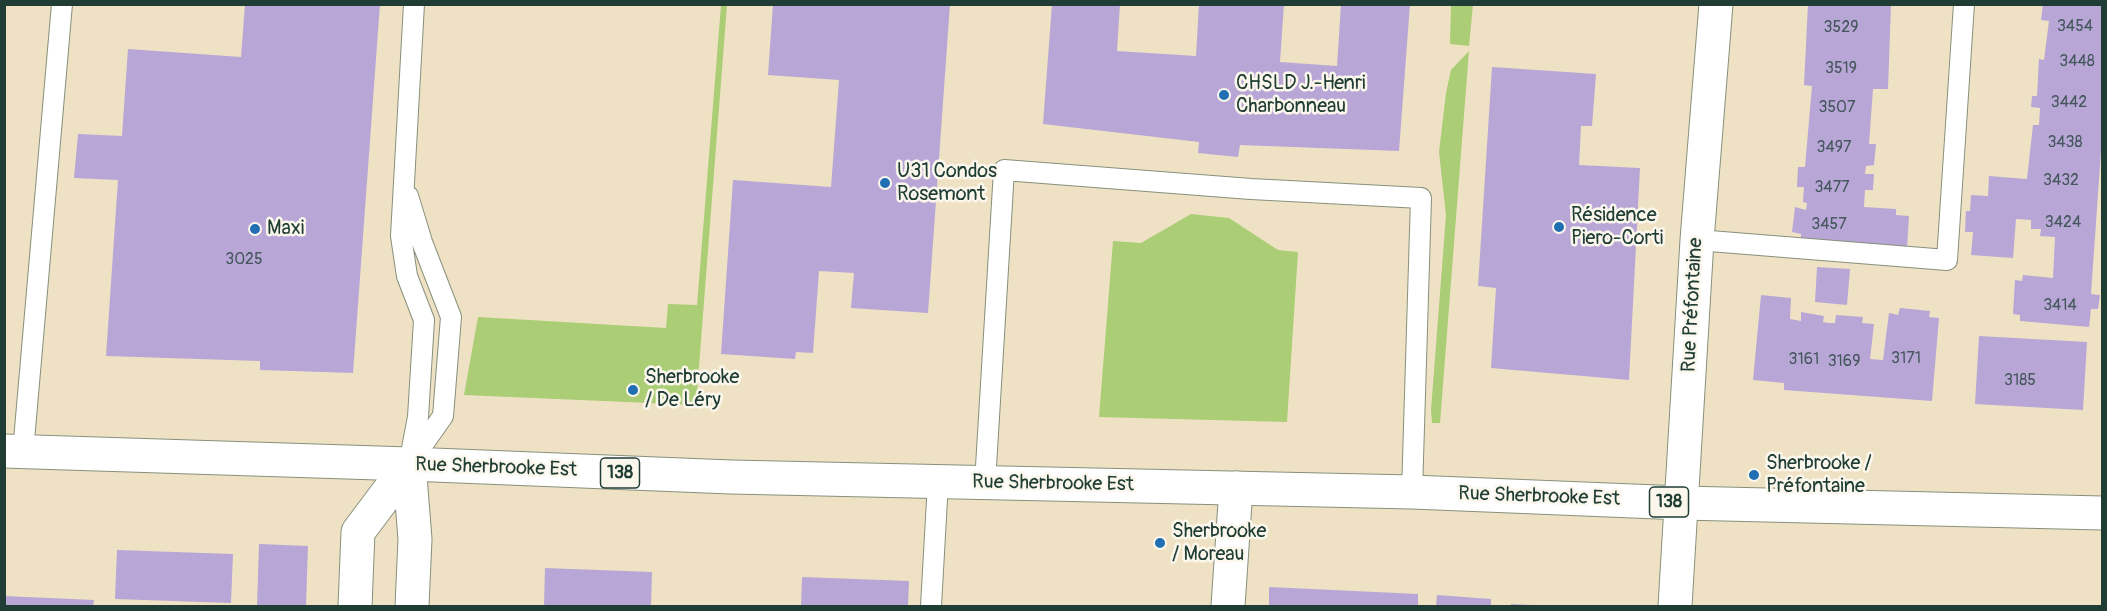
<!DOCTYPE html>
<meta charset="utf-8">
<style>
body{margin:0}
#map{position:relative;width:2107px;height:611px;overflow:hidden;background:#efe2c4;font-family:Pangolin,sans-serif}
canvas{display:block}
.frame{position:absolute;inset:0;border:6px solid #1f3d34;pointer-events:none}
</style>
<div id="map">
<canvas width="2107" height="611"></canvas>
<div class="frame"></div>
</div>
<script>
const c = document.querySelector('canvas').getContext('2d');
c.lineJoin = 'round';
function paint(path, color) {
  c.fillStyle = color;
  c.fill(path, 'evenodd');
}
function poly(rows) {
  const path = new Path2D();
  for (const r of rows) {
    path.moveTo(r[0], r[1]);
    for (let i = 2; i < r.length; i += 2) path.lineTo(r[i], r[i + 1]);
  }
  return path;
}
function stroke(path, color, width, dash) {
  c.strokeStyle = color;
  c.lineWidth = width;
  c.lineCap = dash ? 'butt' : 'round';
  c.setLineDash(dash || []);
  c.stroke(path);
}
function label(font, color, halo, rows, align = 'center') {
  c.font = font + ' Pangolin,sans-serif';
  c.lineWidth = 5;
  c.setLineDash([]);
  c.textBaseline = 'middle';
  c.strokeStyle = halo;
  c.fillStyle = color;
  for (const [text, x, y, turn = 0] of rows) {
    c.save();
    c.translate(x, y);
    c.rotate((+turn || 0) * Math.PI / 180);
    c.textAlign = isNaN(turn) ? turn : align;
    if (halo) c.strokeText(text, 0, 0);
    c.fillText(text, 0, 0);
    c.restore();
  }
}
const green = poly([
 [721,5,727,5,696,405,464,395,478,317,666,328,668,304,697,305],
 [1451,5,1473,5,1469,46,1450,44],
 [1469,51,1440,423,1432,423,1431,410,1446,215,1439,152,1446,93,1451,70],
 [1191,214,1229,218,1278,250,1298,252,1287,422,1099,417,1113,241,1141,243]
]);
const building = poly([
 [245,4,380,4,353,373,260,370,260,361,106,356,118,180,74,178,78,134,122,136,128,49,241,57],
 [773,4,950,4,928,313,851,308,854,273,819,271,813,353,796,352,795,359,721,354,733,180,831,187,839,80,768,75],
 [1052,4,1120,4,1117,51,1196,56,1199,4,1284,4,1280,62,1337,66,1341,4,1410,4,1399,151,1240,145,1238,157,1198,153,1199,142,1043,124],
 [1808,4,1891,4,1888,89,1873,89,1869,144,1876,144,1874,165,1866,166,1865,174,1874,174,1873,190,1865,190,1864,207,1896,209,1896,215,1909,216,1907,248,1801,239,1801,234,1792,232,1795,207,1806,210,1807,203,1803,202,1804,187,1797,187,1798,167,1805,167,1812,86,1804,85],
 [2043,4,2102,4,2102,137,2091,294,2100,295,2098,309,2091,309,2089,327,2020,321,2020,315,2013,314,2015,280,2022,281,2023,275,2053,278,2055,237,2040,236,2041,229,2031,229,2031,220,2016,219,2013,258,1971,255,1973,232,1965,232,1966,211,1970,211,1971,195,1988,196,1989,176,2027,179,2033,125,2039,125,2040,108,2031,107,2032,96,2037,96,2039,59,2044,60,2049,21,2041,20],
 [1492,67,1596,74,1592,126,1581,126,1579,165,1640,168,1629,380,1491,368,1496,288,1478,286],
 [1817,267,1850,269,1847,305,1815,302],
 [1761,295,1791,298,1790,319,1801,321,1801,312,1824,316,1823,322,1829,323,1835,323,1836,315,1863,317,1862,323,1874,324,1870,359,1883,360,1889,313,1898,315,1900,308,1930,311,1929,317,1939,318,1932,401,1784,390,1784,383,1753,380],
 [1979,336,2087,342,2083,410,1975,404],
 [259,544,308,546,306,606,257,606],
 [117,550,233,554,231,603,115,599],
 [545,568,652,572,651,606,544,606],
 [802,577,909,581,908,606,801,606],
 [1269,587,1418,594,1418,606,1269,606],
 [1437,595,1491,599,1491,606,1436,606],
 [4,596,94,600,93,606,4,606],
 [1511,604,1533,605,1533,606,1511,606]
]);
const service = poly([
 [408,196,422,242,451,317,443,416,412,460],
 [1697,240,1947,260,1964,4],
 [23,452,62,4],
 [409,464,418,417,424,320,407,276,401,236,414,4],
 [985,483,1004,170,1251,189,1421,198,1412,492],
 [931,606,938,482]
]);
const minor = poly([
 [409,464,415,539,412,606],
 [355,606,358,532,409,464],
 [1228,606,1236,488],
 [1675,606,1697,240,1716,4]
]);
const primary = poly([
 [4,451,409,464,731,477,1412,492,1682,503,2102,513]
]);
const markers = [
 [1224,95,6,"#1f6fb2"],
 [885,183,6,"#1f6fb2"],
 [1559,227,6,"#1f6fb2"],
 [255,229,6,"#1f6fb2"],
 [633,390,6,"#1f6fb2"],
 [1754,475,6,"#1f6fb2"],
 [1160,543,6,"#1f6fb2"]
];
const numberNames = [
 ["3454",2075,27],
 ["3529",1841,28],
 ["3448",2077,62],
 ["3519",1841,69],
 ["3442",2069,103],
 ["3507",1837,108],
 ["3438",2065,143],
 ["3497",1834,148],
 ["3432",2061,181],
 ["3477",1832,188],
 ["3424",2063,223],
 ["3457",1829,225],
 ["3025",244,260],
 ["3414",2060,306],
 ["3171",1906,359],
 ["3161",1804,360],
 ["3169",1844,362],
 ["3185",2020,381]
];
const shields = [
 [620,473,39],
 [1669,502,39]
];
const shieldNames = [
 ["138",620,473],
 ["138",1669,502]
];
const poiNames = [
 ["CHSLD J.-Henri",1236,84],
 ["Charbonneau",1236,107],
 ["U31 Condos",897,172],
 ["Rosemont",897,195],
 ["Résidence",1571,216],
 ["Piero-Corti",1571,239],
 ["Maxi",267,229],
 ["Sherbrooke",645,378],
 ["/ De Léry",645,401],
 ["Sherbrooke /",1766,464],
 ["Préfontaine",1766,487],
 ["Sherbrooke",1172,532],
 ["/ Moreau",1172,555]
];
const streetNames = [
 ["Rue Préfontaine",1693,305,-87],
 ["Rue Sherbrooke Est",496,468,2],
 ["Rue Sherbrooke Est",1053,484,1],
 ["Rue Sherbrooke Est",1539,497,2]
];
paint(green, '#abcd76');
paint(building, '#b8a6d7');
stroke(service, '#87907c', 22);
stroke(minor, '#87907c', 35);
stroke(primary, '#87907c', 35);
stroke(service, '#fff', 20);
stroke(minor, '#fff', 33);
stroke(primary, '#fff', 33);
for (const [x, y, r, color] of markers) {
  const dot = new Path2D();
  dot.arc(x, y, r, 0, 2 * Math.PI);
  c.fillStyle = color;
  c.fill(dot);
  stroke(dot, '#fbf7ec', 2);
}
label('16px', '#45575d', null, numberNames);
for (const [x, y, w] of shields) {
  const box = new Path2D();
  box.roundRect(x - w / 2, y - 15, w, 30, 4.5);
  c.fillStyle = '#fbf7ec';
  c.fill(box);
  stroke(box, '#1f3d34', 1.5);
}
label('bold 18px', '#1f3d34', null, shieldNames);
label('20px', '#1f3d34', '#fbf7ec', poiNames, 'left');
label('20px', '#1f3d34', '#fbf7ec', streetNames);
</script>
